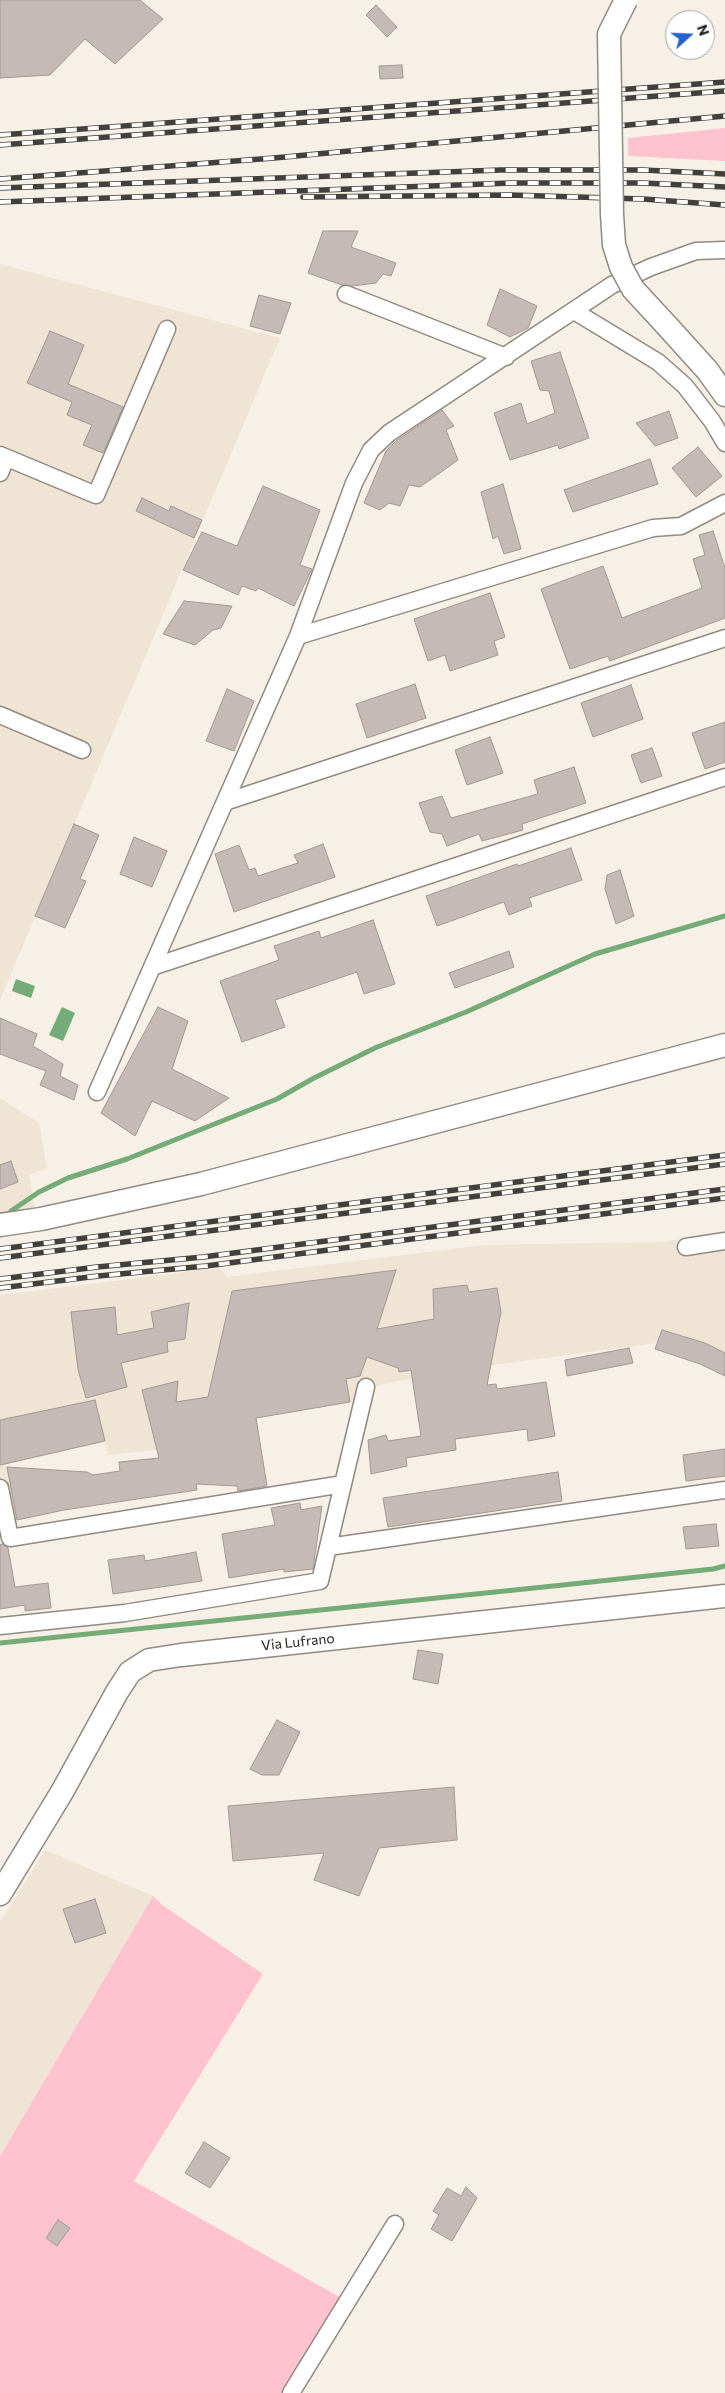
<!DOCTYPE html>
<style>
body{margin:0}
#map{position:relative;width:725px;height:2393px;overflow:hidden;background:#f7f0e6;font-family:Commissioner,sans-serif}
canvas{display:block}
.north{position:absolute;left:665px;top:10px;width:50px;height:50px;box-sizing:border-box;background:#fefefe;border:1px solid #a6a5a4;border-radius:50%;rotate:70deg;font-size:14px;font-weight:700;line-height:20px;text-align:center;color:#211f1c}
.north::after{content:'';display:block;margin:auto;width:18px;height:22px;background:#2562ce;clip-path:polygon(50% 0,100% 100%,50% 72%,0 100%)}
</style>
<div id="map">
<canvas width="725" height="2393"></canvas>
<div class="north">N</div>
</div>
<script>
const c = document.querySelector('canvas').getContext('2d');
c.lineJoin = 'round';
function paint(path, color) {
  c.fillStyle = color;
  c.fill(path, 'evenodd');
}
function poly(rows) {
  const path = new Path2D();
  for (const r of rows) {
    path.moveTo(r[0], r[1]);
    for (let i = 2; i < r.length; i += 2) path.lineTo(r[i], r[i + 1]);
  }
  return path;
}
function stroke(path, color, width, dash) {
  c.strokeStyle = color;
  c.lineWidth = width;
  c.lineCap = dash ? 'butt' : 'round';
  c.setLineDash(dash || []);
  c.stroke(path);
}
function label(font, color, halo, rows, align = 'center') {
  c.font = font + ' Commissioner,sans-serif';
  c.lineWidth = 4;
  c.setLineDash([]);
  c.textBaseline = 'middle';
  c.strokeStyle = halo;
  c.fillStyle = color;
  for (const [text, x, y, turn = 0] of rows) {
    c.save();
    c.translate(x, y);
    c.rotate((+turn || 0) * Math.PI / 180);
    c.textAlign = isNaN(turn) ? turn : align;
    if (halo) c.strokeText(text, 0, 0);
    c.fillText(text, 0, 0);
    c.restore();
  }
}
const built = poly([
 [0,264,280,338,0,1000],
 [0,1098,39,1123,47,1168,29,1175,35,1210,0,1215],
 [725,1233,725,1353,705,1343,662,1330,657,1343,493,1365,382,1384,350,1402,194,1428,195,1446,108,1455,105,1441,7,1464,19,1530,0,1533,0,1295,219,1268,227,1277,484,1245,659,1242],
 [45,1850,153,1896,0,2156,0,1922]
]);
const green = poly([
 [725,128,725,161,628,156,628,138],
 [153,1896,161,1904,263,1974,134,2181,343,2299,284,2393,0,2393,0,2156]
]);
const water = poly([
 [16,979,35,986,31,998,12,991],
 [62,1007,75,1013,63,1041,49,1035]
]);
const stream = poly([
 [11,1211,39,1192,68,1178,127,1159,277,1099,314,1078,377,1047,466,1012,595,954,725,916],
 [0,1643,563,1585,713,1569,725,1566]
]);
const building = poly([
 [0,0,140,0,163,19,115,64,85,39,50,75,0,78,0,0],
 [376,5,397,27,387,37,366,15,376,5],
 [402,65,403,78,380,79,379,66,402,65],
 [323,231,358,231,351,247,396,263,391,276,383,274,376,283,352,286,342,285,308,273,323,231],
 [500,289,537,306,528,328,510,337,487,325,500,289],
 [259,295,291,303,280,334,250,326,259,295],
 [50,331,84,345,68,384,123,407,103,453,83,445,92,425,67,415,72,402,27,383,50,331],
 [560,352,589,438,559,449,558,445,510,460,494,413,521,403,527,424,555,413,549,391,540,390,531,361,560,352],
 [442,410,454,426,446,430,458,460,420,487,409,485,400,506,389,503,380,510,364,503,386,451,396,441,442,410],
 [669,411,678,438,655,446,636,423,669,411],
 [698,447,722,476,696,497,672,468,698,447],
 [650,459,658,484,573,512,564,490,650,459],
 [503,484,521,549,504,554,498,536,493,539,481,492,503,484],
 [263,486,320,510,300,565,312,569,294,606,258,588,256,591,242,586,238,595,183,570,202,532,237,546,263,486],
 [142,498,169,511,171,506,202,520,194,538,136,511,142,498],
 [713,531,725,568,725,618,610,661,608,656,570,669,541,589,603,566,622,618,702,588,693,559,705,555,699,535,713,531],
 [490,593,505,637,494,641,498,655,450,671,445,655,428,661,414,619,490,593],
 [184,601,232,606,221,628,213,630,195,645,163,634,184,601],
 [415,684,426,718,367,738,356,704,415,684],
 [631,685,643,719,593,737,581,703,631,685],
 [227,689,254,701,234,751,206,741,227,689],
 [725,722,725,762,705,769,692,733,725,722],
 [490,737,503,773,467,785,455,750,490,737],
 [652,748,662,776,641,783,631,755,652,748],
 [574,767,586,803,522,824,523,830,482,841,479,834,447,846,442,834,430,832,419,803,442,796,451,818,538,794,534,780,574,767],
 [74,824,99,835,80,879,86,881,65,928,35,916,74,824],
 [134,837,167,851,152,887,120,874,134,837],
 [323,844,335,877,234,912,215,854,239,845,249,870,255,868,258,876,298,863,294,855,323,844],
 [571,848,582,880,529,898,532,906,509,915,504,902,437,926,426,896,517,864,518,866,571,848],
 [620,870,634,916,616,924,605,889,607,875,620,870],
 [373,920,395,984,364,994,357,972,275,1000,285,1027,242,1042,220,981,279,960,274,946,319,931,321,938,373,920],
 [509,951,514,967,455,988,449,973,509,951],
 [158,1007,188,1021,172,1069,229,1098,195,1121,152,1101,135,1136,101,1113,158,1007],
 [0,1018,37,1034,33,1046,63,1064,60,1076,78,1085,74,1100,40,1085,46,1071,0,1054,0,1018],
 [11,1161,18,1182,0,1189,0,1165,11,1161],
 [396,1270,377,1329,434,1319,433,1289,467,1285,469,1292,497,1288,501,1312,487,1385,496,1384,497,1389,546,1382,555,1436,528,1441,527,1429,455,1439,456,1450,406,1458,407,1466,371,1474,368,1440,386,1435,388,1441,421,1436,411,1370,399,1372,398,1368,367,1357,360,1376,346,1379,350,1402,256,1418,267,1486,238,1491,237,1486,196,1484,197,1490,64,1510,17,1520,7,1467,87,1472,93,1475,120,1471,119,1462,159,1458,142,1390,178,1381,176,1402,208,1397,232,1291,396,1270],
 [189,1303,185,1339,167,1342,168,1352,121,1363,127,1387,86,1398,78,1369,71,1312,115,1307,117,1335,154,1328,151,1312,189,1303],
 [662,1330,705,1343,725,1353,725,1376,700,1364,655,1349,662,1330],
 [629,1348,633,1363,567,1376,565,1360,629,1348],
 [95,1400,105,1441,0,1465,0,1420,95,1400],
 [725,1449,725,1476,686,1481,683,1455,725,1449],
 [558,1472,562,1501,388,1527,383,1498,558,1472],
 [300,1503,301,1510,322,1506,313,1569,284,1572,284,1569,229,1578,222,1534,275,1525,271,1508,300,1503],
 [716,1524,719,1546,686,1549,683,1527,716,1524],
 [2,1544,8,1548,15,1587,48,1583,51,1608,25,1611,25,1605,0,1609,0,1545,2,1544],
 [196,1552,202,1581,113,1594,108,1560,144,1555,145,1561,196,1552],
 [418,1650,443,1654,438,1684,413,1679,418,1650],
 [277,1720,300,1732,279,1775,262,1775,250,1769,277,1720],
 [454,1787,457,1840,379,1848,359,1896,314,1880,324,1853,233,1861,228,1806,454,1787],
 [95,1899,106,1933,75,1943,63,1909,95,1899],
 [204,2142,230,2158,210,2188,185,2173,204,2142],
 [466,2187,477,2198,452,2241,431,2229,439,2215,433,2211,447,2188,461,2196,466,2187],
 [58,2220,70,2228,57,2246,46,2238,58,2220]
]);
const street = poly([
 [346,294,506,357],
 [574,311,658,362,685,386,712,421,725,443],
 [0,455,96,495,167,329],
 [0,473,6,458],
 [298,636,653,528,681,526,725,503],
 [0,715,82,750],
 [225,802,725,638],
 [152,967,725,777],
 [97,1092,298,636,354,483,371,450,389,433,612,285,651,267,696,251,725,250],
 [686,1247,725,1241],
 [0,1488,10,1538,343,1484],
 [328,1547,725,1490],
 [0,1626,125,1613,320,1581,366,1387],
 [291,2393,395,2224]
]);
const secondary = poly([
 [669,328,707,370,725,395],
 [0,1225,41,1219,201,1184,725,1045],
 [0,1894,62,1792,117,1692,130,1672,149,1660,181,1655,725,1596]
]);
const rail = poly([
 [0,135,725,82],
 [0,145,725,91],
 [0,179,274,158,725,116],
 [0,188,501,170,643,170,725,174],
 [303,197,510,195,643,199,725,205],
 [0,202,511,183,643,183,725,187],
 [0,1249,725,1155],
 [0,1258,725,1164],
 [0,1279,97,1267,203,1257,725,1189],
 [0,1288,98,1276,206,1266,725,1198]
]);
const secondaryBridge = poly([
 [626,0,609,34,612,214,614,245,621,267,633,289,669,328]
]);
const streetNames = [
 ["Via Lufrano",298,1642,-6]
];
paint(built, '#f0e4d4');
paint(green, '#ffc3cf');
paint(water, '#74ab76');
stroke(stream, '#74ab76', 5);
paint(building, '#c6bab6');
stroke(building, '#a39793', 1);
stroke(street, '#908a81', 19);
stroke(secondary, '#908a81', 25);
stroke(street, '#fff', 16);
stroke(secondary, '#fff', 22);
stroke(rail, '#43403c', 5.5);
stroke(rail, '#fefefe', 4, [11]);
stroke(secondaryBridge, '#908a81', 25, []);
stroke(secondaryBridge, '#fff', 22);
label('14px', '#211f1c', '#fefefe', streetNames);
</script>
